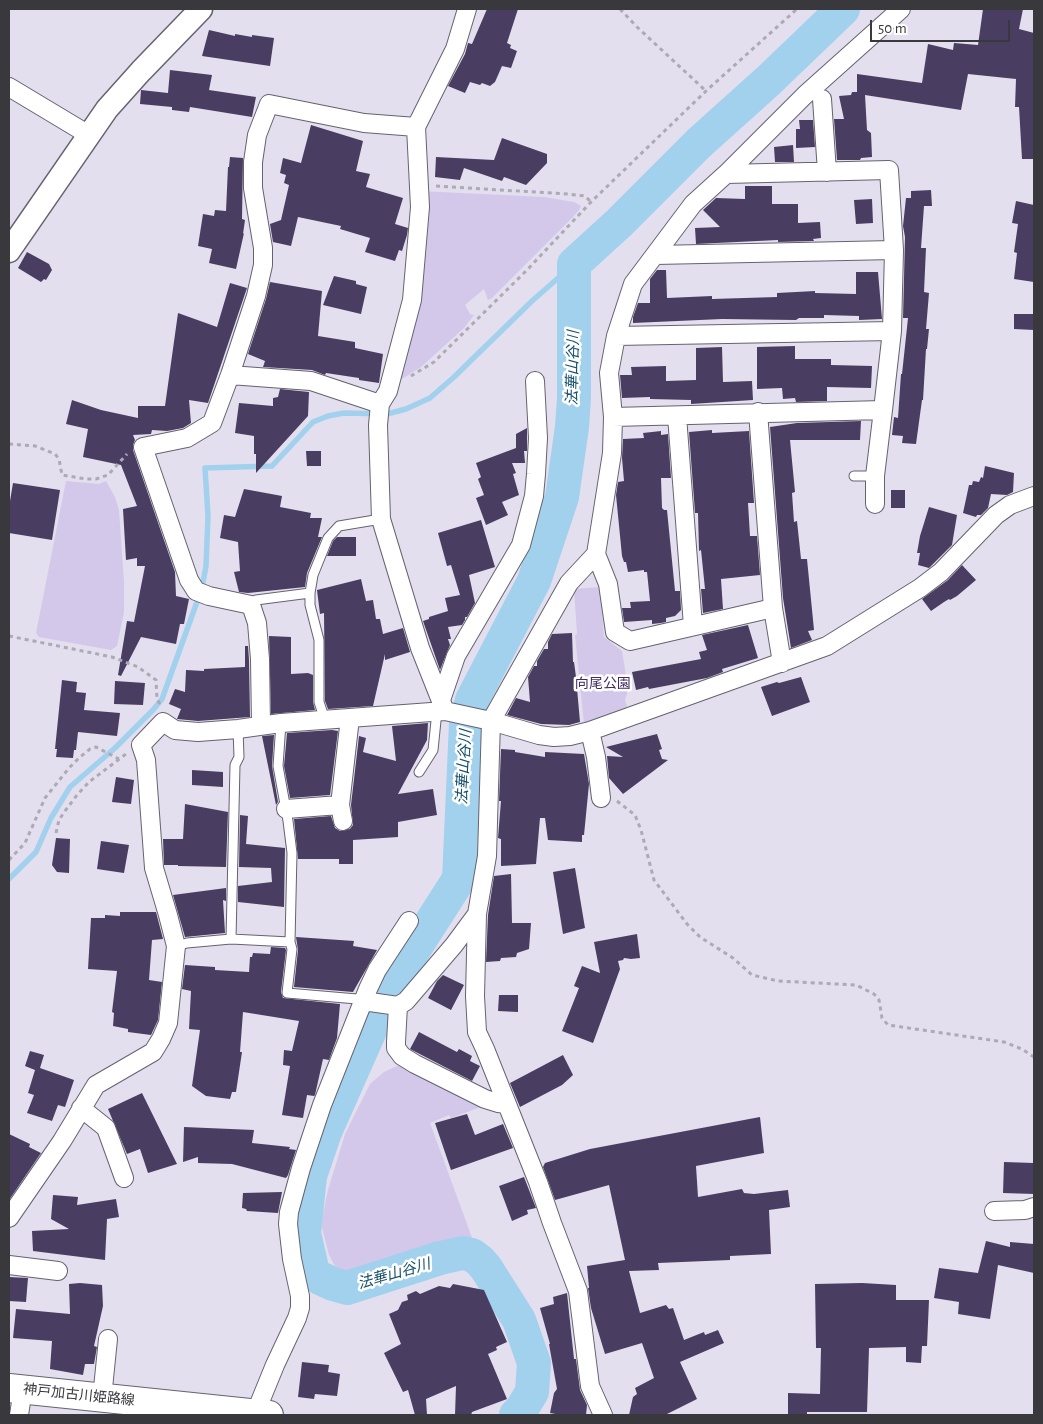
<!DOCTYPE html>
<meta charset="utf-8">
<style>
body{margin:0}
#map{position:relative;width:1043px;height:1424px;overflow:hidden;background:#e4dfee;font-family:"Alegreya Sans",sans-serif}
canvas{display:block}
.frame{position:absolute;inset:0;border:10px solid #39383d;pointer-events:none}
.scale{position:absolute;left:870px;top:20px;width:140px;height:22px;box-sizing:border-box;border:2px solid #39383d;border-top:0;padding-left:6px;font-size:15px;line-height:18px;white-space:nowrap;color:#39383d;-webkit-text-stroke:4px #fff;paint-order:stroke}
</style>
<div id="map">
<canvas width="1043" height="1424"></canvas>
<div class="frame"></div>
<div class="scale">50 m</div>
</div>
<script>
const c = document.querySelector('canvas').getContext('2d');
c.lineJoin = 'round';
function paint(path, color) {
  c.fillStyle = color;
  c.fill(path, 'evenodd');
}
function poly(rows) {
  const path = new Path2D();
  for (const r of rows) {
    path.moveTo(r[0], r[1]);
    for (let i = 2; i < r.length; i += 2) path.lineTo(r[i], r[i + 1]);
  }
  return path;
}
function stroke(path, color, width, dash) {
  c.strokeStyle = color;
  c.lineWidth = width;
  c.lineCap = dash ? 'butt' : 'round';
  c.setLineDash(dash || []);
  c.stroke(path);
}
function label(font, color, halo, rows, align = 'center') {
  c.font = font + ' "Alegreya Sans","Noto Sans JP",sans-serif';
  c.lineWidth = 5;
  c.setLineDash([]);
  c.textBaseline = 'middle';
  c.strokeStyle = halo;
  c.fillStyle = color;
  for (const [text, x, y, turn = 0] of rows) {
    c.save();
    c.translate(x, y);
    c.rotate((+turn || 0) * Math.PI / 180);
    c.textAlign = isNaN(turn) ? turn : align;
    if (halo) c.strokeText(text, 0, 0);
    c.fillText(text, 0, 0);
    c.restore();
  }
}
const green = poly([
 [420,191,544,197,574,202,581,206,579,210,573,217,492,298,488,300,484,289,465,305,470,314,474,315,464,328,421,367,402,379,400,378],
 [66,481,99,484,106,481,115,497,119,510,124,582,124,612,117,646,111,650,39,637,36,633],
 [600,587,604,637,622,651,627,682,627,694,625,700,628,710,584,724,575,635,577,634,574,589],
 [408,1064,489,1104,451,1118,449,1115,430,1123,474,1243,406,1261,384,1269,367,1272,348,1273,335,1266,329,1255,321,1224,328,1190,345,1134,370,1084,384,1072,397,1066]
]);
const stream = poly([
 [9,879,36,852,51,818,70,787,115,748,153,710,162,699,202,588,206,566,208,516,205,468,272,466,313,422,328,416,344,413,387,414,406,409,430,398,454,377,532,301,574,264]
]);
const river = poly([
 [516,1415,521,1410,532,1392,534,1363,519,1320,486,1268,480,1261,472,1255,463,1253,440,1258,347,1288,333,1284,320,1278,313,1273,304,1233,310,1176,325,1132,379,1010,383,998,459,879,466,723,472,700,534,581,562,497,572,427,574,398,574,264,619,223,699,143,768,81,843,9]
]);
const building = poly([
 [487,9,518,9,507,43,511,45,510,48,517,51,511,68,502,66,495,82,490,86,482,83,480,85,470,82,465,93,448,86,465,54,468,43,472,44],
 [983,9,1023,9,1019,29,1034,33,1034,159,1022,159,1019,107,1015,107,1016,79,968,74,961,110,865,95,867,130,871,133,872,157,861,158,860,160,837,160,834,119,844,119,839,96,851,95,852,92,857,92,857,74,922,83,928,44,953,50,954,43,978,45],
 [209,30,235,36,235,34,252,37,252,35,274,38,270,66,202,56],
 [170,70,212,75,209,90,256,97,252,117,190,107,189,112,172,110,172,107,140,104,141,90,168,93],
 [799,120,813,120,815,147,796,148,796,129,800,129],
 [311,125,363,141,356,171,370,174,366,187,403,198,395,224,408,228,407,235,402,251,399,250,395,261,365,252,370,238,340,229,341,226,298,217,291,246,273,242,270,224,281,220,289,185,284,183,286,175,280,173,283,158,301,163],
 [502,138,547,154,547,163,526,185,504,177,502,181,464,168,460,180,435,177,436,157,494,160],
 [793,145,794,162,775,162,774,147],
 [230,157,243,158,242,219,245,220,243,234,244,233,236,269,209,263,212,249,198,246,203,214,214,216,215,210,226,211,228,167,229,167],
 [745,186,772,186,772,204,798,204,798,223,820,222,821,238,813,239,814,241,778,242,778,240,696,244,695,228,720,227,703,210,716,198,745,199],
 [931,190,932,206,924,206,921,248,926,248,924,292,929,293,926,329,929,329,927,349,926,349,923,400,922,400,916,444,902,443,903,436,892,435,894,417,898,418,901,374,902,374,908,318,903,318,905,237,903,226,906,198,911,198,911,191],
 [872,199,873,223,856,224,854,200],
 [1016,201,1034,205,1034,282,1014,279,1017,253,1014,252,1018,224,1012,223],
 [27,252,49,264,52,270,46,280,44,279,41,282,18,268],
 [657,270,666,270,667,298,712,296,712,299,777,297,777,293,815,291,815,293,856,294,856,272,878,272,882,319,859,320,859,316,824,315,824,318,799,318,796,320,722,319,633,323,633,317,638,303,650,303,650,279],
 [334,276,356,281,356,284,367,287,361,314,323,305],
 [270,282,322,291,318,336,355,342,355,348,383,354,379,383,359,380,359,378,326,373,325,375,312,370,263,367,265,361,248,354,266,299],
 [230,283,247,288,208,403,189,400,191,423,183,428,167,431,152,430,151,434,133,435,135,440,133,445,133,450,175,572,176,596,189,599,184,624,180,624,176,644,141,637,121,676,118,675,127,621,134,622,145,566,137,566,137,558,126,560,123,509,137,506,121,465,83,457,88,429,66,424,72,400,101,410,138,418,138,406,165,406,178,313,217,327],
 [1014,314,1034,314,1034,330,1014,329],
 [795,346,795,359,831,359,831,365,872,366,871,388,827,387,827,401,796,402,795,398,783,399,782,388,757,389,757,347],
 [722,347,723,382,752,381,753,400,691,404,691,400,650,399,650,397,622,398,620,375,632,375,631,367,666,366,666,381,696,380,696,348],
 [280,389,309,392,308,416,256,473,256,454,254,454,254,436,235,433,239,403,273,406,273,398,278,397],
 [861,421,860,440,790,440,795,492,792,493,794,522,797,521,801,559,807,559,814,630,808,631,812,640,791,648,783,598,770,427,797,423],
 [527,428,527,451,524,451,525,463,512,463,516,473,513,474,519,495,502,502,508,515,486,525,476,498,484,495,478,479,481,477,476,463,516,448,516,434],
 [712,430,712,433,749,431,754,503,748,503,750,536,757,536,760,575,721,579,723,609,703,613,701,589,705,589,701,550,699,551,698,513,695,513,689,432],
 [661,431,661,435,668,434,671,478,661,478,662,508,664,510,667,510,675,591,680,591,681,610,675,616,666,618,666,622,661,623,652,624,652,620,624,622,622,608,631,608,630,602,650,601,647,572,644,572,644,570,628,572,626,562,624,562,622,556,616,495,618,482,624,481,622,458,623,439,644,438,643,433],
 [306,451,321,451,321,466,307,466],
 [985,466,1014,473,1013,492,1007,495,991,494,988,508,981,515,977,515,976,517,963,513,969,485,972,485,973,481,979,482,981,477,983,478],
 [13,483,60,490,52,540,9,533,9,507],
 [244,489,282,496,280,507,311,513,310,518,322,518,318,537,322,537,307,573,305,587,248,593,239,592,234,572,240,571,238,542,220,538,224,515,235,517],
 [891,490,905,490,905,508,891,508],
 [929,507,957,515,952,545,929,568,918,565,920,553,917,553,920,536],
 [481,520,495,567,469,575,475,603,467,617,465,617,465,620,462,625,448,627,451,639,448,639,450,645,440,670,423,621,429,619,429,617,448,611,445,598,460,595,451,565,447,566,438,533],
 [337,537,356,537,356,556,327,556,333,541],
 [962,565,976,580,957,596,950,600,949,599,944,602,931,611,922,599,948,580],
 [361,579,366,601,373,600,376,619,380,619,383,634,403,628,410,652,385,660,385,654,373,706,328,709,325,701,324,613,320,614,317,590],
 [748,625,758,658,722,669,723,672,707,678,649,689,648,687,636,690,632,672,701,659,699,652,707,650,702,635],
 [572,633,573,662,574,662,576,677,580,722,569,725,541,724,507,715,516,698,530,702,528,677,534,666,537,666,537,661,544,649,548,649,548,642,552,634],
 [269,636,291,637,291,674,308,673,313,675,313,702,315,710,271,714],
 [245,646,248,646,249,660,250,717,198,721,177,719,181,709,169,704,175,689,185,692,186,670,204,671,204,669,245,667],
 [801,677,810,702,772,716,761,687,777,682,779,683],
 [62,680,77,682,76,692,86,693,84,710,120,713,117,736,78,732,76,750,74,750,73,758,56,757,57,749,55,749],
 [115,681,145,683,143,705,114,704],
 [428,723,427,740,398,794,433,789,437,815,398,822,398,837,353,840,353,864,339,864,339,859,298,859,294,819,331,816,335,828,340,831,350,829,353,825,351,805,359,736,366,738,363,752,396,761,392,726],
 [332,730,338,731,330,795,290,798,284,766,287,733],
 [657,734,662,749,659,750,662,759,668,760,623,794,609,778,607,756,623,757,606,747],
 [274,735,272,766,278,802,276,805,262,736],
 [501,749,515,750,515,752,545,757,545,752,584,754,589,784,584,835,582,835,582,842,548,840,545,818,540,818,536,864,501,866,501,839,498,838,501,801,499,801],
 [192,770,223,772,223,787,192,785],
 [116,777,134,780,131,804,112,802],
 [185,804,228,812,226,867,178,866,178,865,164,865,163,839,183,839],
 [240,815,248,816,246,844,285,848,284,907,238,902,238,886,272,882,271,868,239,867],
 [56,838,70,839,69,873,57,872,52,865],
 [101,841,129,845,124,873,97,869],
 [575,868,585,928,563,934,553,872],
 [511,874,512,923,531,923,529,949,517,953,516,957,501,958,500,961,486,962,488,915,494,876],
 [226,888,226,901,223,900,225,933,185,937,173,895],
 [120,912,156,912,163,939,152,940,149,980,162,982,158,1020,151,1035,128,1032,128,1029,113,1026,114,1013,112,1012,117,971,88,969,91,918,105,918,105,915,120,916],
 [637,934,640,958,631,959,624,958,623,960,618,961,620,969,593,1043,562,1031,579,988,574,986,582,966,600,973,594,942],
 [296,937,354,941,353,946,377,950,353,992,294,987,298,950],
 [271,947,285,948,286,950,281,992,283,998,340,1004,337,1038,329,1060,323,1059,315,1095,314,1096,307,1095,303,1118,282,1115,290,1066,283,1065,284,1050,292,1051,299,1021,243,1012,240,1052,242,1052,236,1092,232,1092,230,1099,206,1096,192,1086,200,1030,189,1029,191,991,182,989,185,965,215,967,215,970,249,972,250,957,252,957,253,953,270,954],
 [443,975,464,985,451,1010,428,998,437,981],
 [499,995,518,995,518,1012,498,1011],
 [419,1032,457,1052,459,1049,472,1056,470,1061,480,1066,472,1081,410,1049],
 [30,1051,44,1055,40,1068,74,1080,65,1107,58,1105,52,1121,27,1113,34,1095,28,1093,35,1070,25,1066],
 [563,1055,573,1075,562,1085,520,1107,510,1083],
 [142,1093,177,1164,148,1173,140,1149,127,1154,108,1109],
 [467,1114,475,1135,503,1124,513,1148,451,1170,435,1123],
 [760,1117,764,1153,696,1166,698,1197,742,1189,744,1193,754,1194,788,1190,790,1207,769,1210,771,1254,730,1256,730,1260,658,1263,659,1270,629,1271,640,1313,666,1305,669,1309,673,1308,684,1340,704,1332,705,1335,718,1330,724,1343,680,1362,697,1399,665,1415,629,1415,633,1397,637,1394,635,1388,654,1378,642,1343,605,1354,591,1308,588,1288,589,1288,587,1266,625,1260,609,1185,555,1200,543,1167,545,1163,590,1149],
 [184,1127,254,1130,252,1143,290,1147,289,1149,296,1150,288,1175,286,1178,232,1164,198,1163,198,1157,183,1162],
 [9,1134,30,1144,29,1147,41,1153,9,1200],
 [1004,1162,1034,1163,1034,1194,1003,1193],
 [524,1177,536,1208,527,1210,528,1214,512,1221,499,1186],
 [282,1192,278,1213,247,1211,246,1209,242,1208,243,1193],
 [53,1195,78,1197,77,1205,116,1199,119,1217,107,1219,105,1260,33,1251,32,1231,69,1229,51,1219],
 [986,1241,1010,1247,1010,1242,1034,1244,1034,1273,998,1265,990,1319,958,1314,959,1302,934,1298,939,1268,978,1273],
 [9,1277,28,1278,26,1302,9,1301],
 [80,1283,102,1285,103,1306,94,1346,97,1347,94,1364,85,1364,83,1375,50,1369,52,1341,13,1338,16,1309,70,1314,69,1284],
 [862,1283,896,1285,896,1300,929,1300,927,1346,922,1346,921,1363,906,1362,906,1347,869,1348,867,1412,807,1412,807,1415,788,1415,788,1393,820,1394,821,1348,816,1348,815,1284],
 [453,1284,484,1290,507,1342,496,1347,497,1350,488,1354,507,1399,472,1412,471,1415,455,1415,456,1386,426,1399,427,1415,415,1415,408,1390,403,1392,384,1353,401,1344,389,1314,398,1310,402,1302,408,1300,407,1295,416,1291,420,1294,439,1286,450,1288],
 [567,1293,574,1359,576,1359,580,1390,587,1405,586,1415,561,1415,550,1413,554,1393,557,1389,549,1344,550,1344,540,1308,554,1304,553,1297],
 [302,1362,329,1365,328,1372,340,1374,337,1396,315,1394,314,1399,298,1397]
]);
const path = poly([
 [620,9,637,27,706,91],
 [436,186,567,194,585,196,591,202],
 [411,376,434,362,527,270,591,202,706,91,797,9],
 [9,444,35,446,55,454,59,459,62,475,86,479,96,479,108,475,127,454],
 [9,636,112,657,138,667,156,680,157,699,161,706],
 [617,801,635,815,641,830,654,880,687,924,700,937,733,958,752,975,778,981,856,985,874,994,879,1000,882,1018,888,1025,1004,1042,1022,1049,1034,1057],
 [56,833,59,820,65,811,77,795,89,782,126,754],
 [9,860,25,843,45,798,69,768,79,758,90,749,96,747,119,759]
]);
const service = poly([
 [854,476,875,476],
 [251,605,256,600,310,593],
 [325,720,319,702,319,640,310,605,310,593,313,575,328,538,339,526,381,519],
 [281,723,278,766,288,821,292,853,290,942,292,949,287,993,357,999,363,1001],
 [419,772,433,750,437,711],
 [231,939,235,765,239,757,238,729],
 [176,946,187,943,231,939,290,942]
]);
const minor = poly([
 [9,87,89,135],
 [822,99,827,172],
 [416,127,455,49,467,9],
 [655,255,894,250],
 [616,336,892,331],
 [230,375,311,381,380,404],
 [758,412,773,608,782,663],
 [677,416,693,626],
 [613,417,883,410,892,331,894,250,889,170,726,174],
 [875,504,875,476,883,410],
 [596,554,608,584,615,632,630,641,773,608],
 [441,700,456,656,521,545,534,496,536,474,538,438,535,381],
 [261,725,260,659,257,623,251,605,209,596,196,591,189,580,143,447,187,438,212,423,230,375,256,296,263,265,263,248,253,188,253,162,257,135,269,104,364,123,416,127,420,207,412,300,388,391,380,404,378,425,381,519,420,648,445,711],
 [590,731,596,757,601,798],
 [286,809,340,805],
 [343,821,340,805,350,718],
 [363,1001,398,1006,406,1001,454,945,477,914],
 [398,1006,396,1042,396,1048,402,1056,415,1064,485,1099,498,1103,507,1104],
 [81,1108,106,1128,124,1178],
 [994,1211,1025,1210,1034,1207],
 [9,1218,62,1141,96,1085,153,1052,161,1039,168,1023,176,946,168,915,154,868,146,760,141,745,163,722,175,730,198,732,238,729,281,723,445,711,491,721,539,735,554,737,570,736,590,731,827,646,920,588,941,572,996,515,1010,505,1034,496],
 [9,1265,58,1271],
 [102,1398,108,1339],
 [255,1414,275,1365,297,1318,300,1308,300,1296,292,1259,288,1224,289,1212,301,1168,322,1105,368,989,377,970,409,921],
 [19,1415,23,1389],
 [603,1415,590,1386,578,1291,552,1223,538,1182,485,1049,477,1032,475,996,477,914,487,856,491,721,569,583,596,554,612,453,613,417,609,373,616,336,633,284,693,204,726,174,805,95,901,9]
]);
const tertiary = poly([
 [9,251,107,109,141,71,201,9]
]);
const primary = poly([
 [9,1388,269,1415]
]);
const parkNames = [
 ["向尾公園",603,684]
];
const streetNames = [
 ["神戸加古川姫路線",79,1395,6]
];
const waterNames = [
 ["法華山谷川",573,368,-89],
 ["法華山谷川",464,767,-87],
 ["法華山谷川",394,1274,-16]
];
paint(green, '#d3c8ea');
stroke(stream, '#a2d1ee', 5.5);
stroke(river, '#a2d1ee', 34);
paint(building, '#4a3d62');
stroke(service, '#66626f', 11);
stroke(minor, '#66626f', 20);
stroke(tertiary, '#66626f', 25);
stroke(primary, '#66626f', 30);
stroke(path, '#ada9b5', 3, [4, 4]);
stroke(service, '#fff', 9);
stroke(minor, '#fff', 18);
stroke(tertiary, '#fff', 22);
stroke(primary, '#fff', 28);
label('14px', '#422c63', '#fff', parkNames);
label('14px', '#39383d', '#fff', streetNames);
label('italic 15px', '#164f6c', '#fff', waterNames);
</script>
